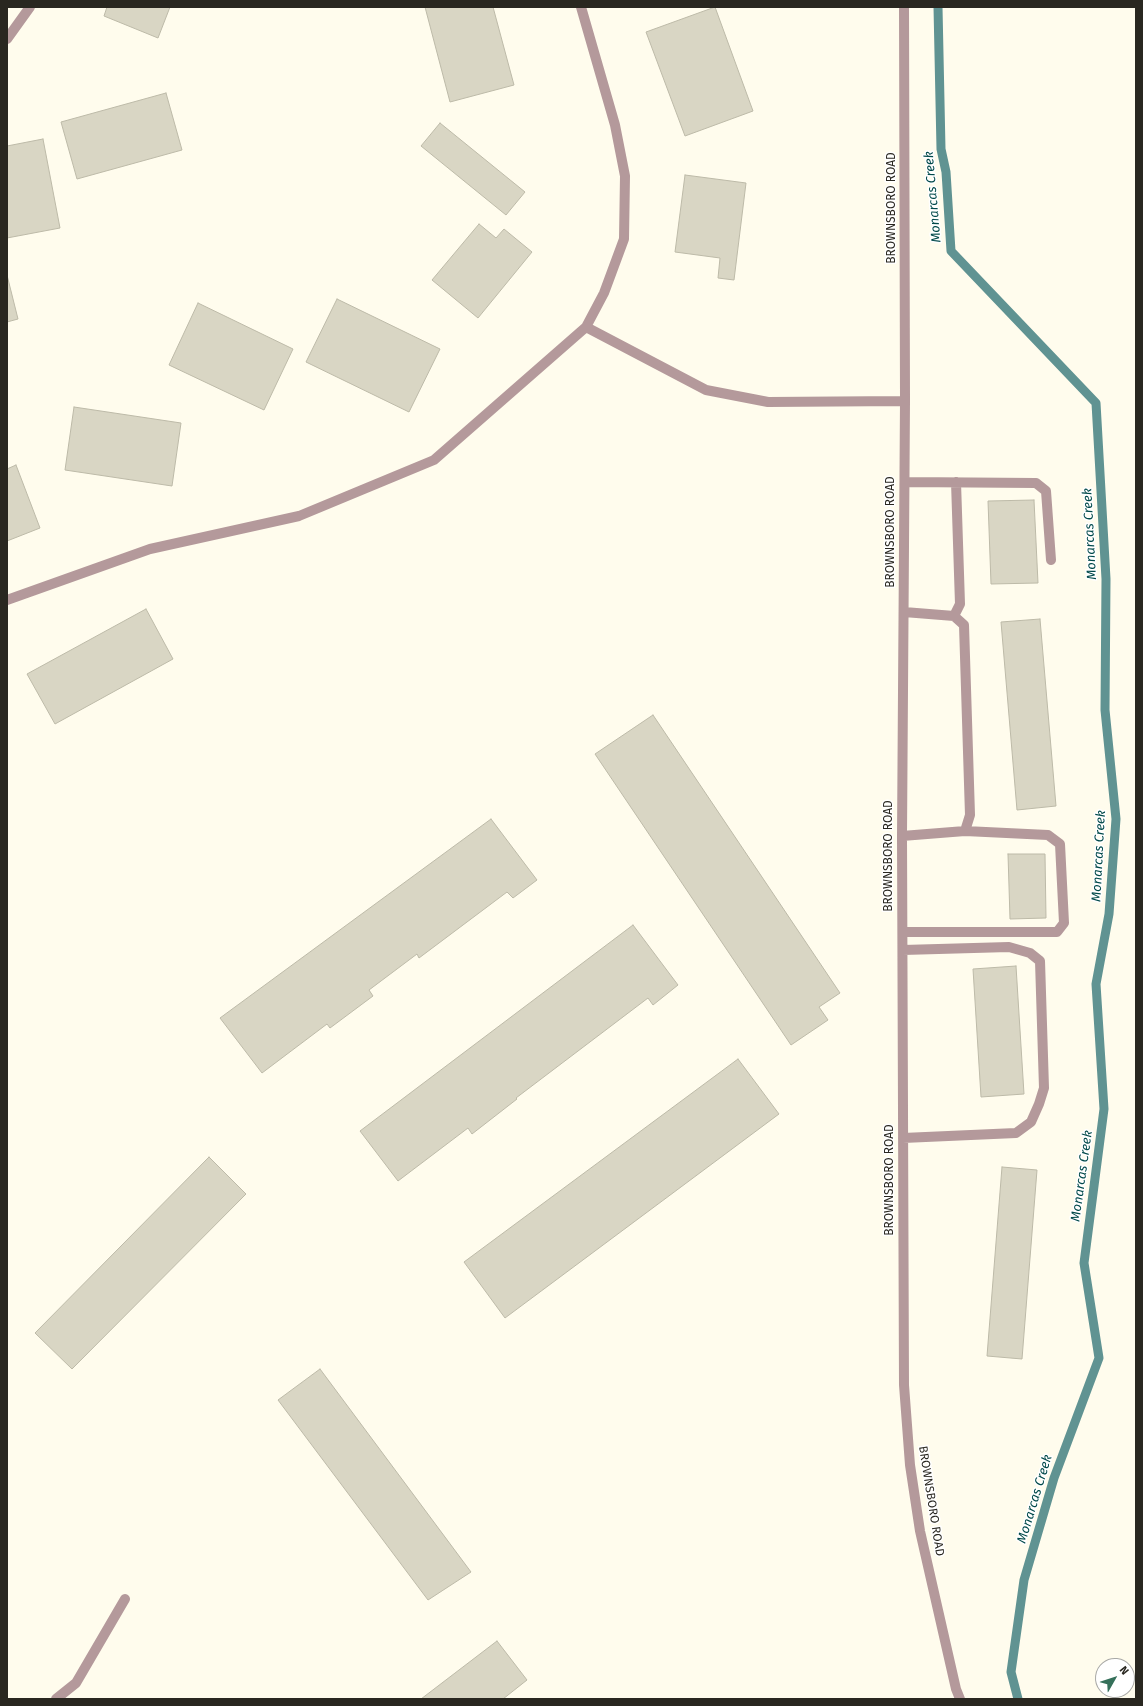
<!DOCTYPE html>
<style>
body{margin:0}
#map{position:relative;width:1143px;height:1706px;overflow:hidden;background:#fffced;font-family:"Fira Sans",sans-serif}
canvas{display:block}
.frame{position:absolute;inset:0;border:8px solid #292720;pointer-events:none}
.north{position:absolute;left:1095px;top:1658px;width:40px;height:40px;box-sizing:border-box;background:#fff;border:1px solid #a9a9a6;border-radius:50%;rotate:51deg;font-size:11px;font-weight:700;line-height:16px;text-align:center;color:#292720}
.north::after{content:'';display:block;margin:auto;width:14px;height:18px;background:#35705a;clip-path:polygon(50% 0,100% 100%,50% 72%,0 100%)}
</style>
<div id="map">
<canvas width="1143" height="1706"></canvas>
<div class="frame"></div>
<div class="north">N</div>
</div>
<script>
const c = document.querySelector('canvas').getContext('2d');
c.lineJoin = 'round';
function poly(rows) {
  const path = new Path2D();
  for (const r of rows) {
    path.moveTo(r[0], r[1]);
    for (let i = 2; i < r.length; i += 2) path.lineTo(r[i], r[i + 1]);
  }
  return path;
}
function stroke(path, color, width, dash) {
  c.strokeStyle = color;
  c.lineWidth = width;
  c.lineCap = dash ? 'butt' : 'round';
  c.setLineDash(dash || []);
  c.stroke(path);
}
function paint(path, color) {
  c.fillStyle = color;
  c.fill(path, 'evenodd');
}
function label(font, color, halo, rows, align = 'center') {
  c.font = font + ' "Fira Sans",sans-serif';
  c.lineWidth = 3;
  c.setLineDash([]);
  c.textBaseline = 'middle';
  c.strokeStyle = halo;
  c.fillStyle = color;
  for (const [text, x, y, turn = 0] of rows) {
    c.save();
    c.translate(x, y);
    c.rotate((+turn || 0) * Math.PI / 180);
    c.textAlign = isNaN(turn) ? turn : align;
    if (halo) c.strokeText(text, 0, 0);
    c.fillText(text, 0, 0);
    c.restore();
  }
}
const stream = poly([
 [938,7,941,149,946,172,951,251,1096,403,1106,579,1105,710,1116,819,1109,914,1096,984,1104,1109,1084,1263,1099,1358,1054,1478,1024,1580,1011,1672,1018,1699]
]);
const building = poly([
 [107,7,170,7,158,38,104,16,107,7],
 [425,7,493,7,514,85,450,102,425,7],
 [715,7,753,111,685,136,646,32,715,7],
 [166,93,182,150,77,179,61,122,166,93],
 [440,123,525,192,506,215,421,146,440,123],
 [43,139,60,228,7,238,7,146,43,139],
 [685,175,746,183,734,280,718,278,720,258,675,252,685,175],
 [479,224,496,238,504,229,532,252,478,318,432,280,479,224],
 [7,275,18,319,7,322,7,275],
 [337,299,440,349,409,412,306,362,337,299],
 [198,303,293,349,264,410,169,365,198,303],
 [74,407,181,423,172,486,65,470,74,407],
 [16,465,40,528,7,541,7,469,16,465],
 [1034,500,1038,583,991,584,988,501,1034,500],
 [146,609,173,659,55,724,27,674,146,609],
 [1040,619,1056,806,1017,810,1001,622,1040,619],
 [653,715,840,993,819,1007,828,1020,791,1045,595,754,653,715],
 [491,819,537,880,513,898,507,892,419,958,417,954,369,990,373,996,330,1028,327,1024,262,1073,220,1018,491,819],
 [1008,854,1045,854,1046,918,1010,919,1008,854],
 [633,925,678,985,653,1005,648,998,516,1098,517,1099,472,1134,468,1128,398,1181,360,1131,633,925],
 [1016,966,1024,1094,981,1097,973,969,1016,966],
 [738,1059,779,1114,505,1318,464,1262,738,1059],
 [209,1157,246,1194,72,1369,35,1333,209,1157],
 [1002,1167,1037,1170,1022,1359,987,1356,1002,1167],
 [320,1369,471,1572,428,1600,278,1400,320,1369],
 [497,1641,527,1680,503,1699,421,1699,497,1641]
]);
const minor = poly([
 [904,7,905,401,902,836,904,1385,910,1465,920,1531,956,1689,960,1699],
 [7,39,30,7],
 [586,327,706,390,768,402,905,401],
 [905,482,1036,483,1046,491,1051,560],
 [7,600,150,549,299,516,434,460,586,327,604,293,624,239,625,176,615,125,581,7],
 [954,616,960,604,956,482],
 [902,836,965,831,970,815,964,625,954,616,904,612],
 [903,932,1057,932,1064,923,1060,844,1048,835,965,831],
 [903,950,1009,947,1030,953,1040,961,1044,1088,1039,1104,1031,1122,1016,1133,903,1138],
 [56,1699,76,1683,125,1599]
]);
const streetNames = [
 ["BROWNSBORO ROAD",892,208,-90],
 ["BROWNSBORO ROAD",891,532,-90],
 ["BROWNSBORO ROAD",889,856,-90],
 ["BROWNSBORO ROAD",890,1180,-90],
 ["BROWNSBORO ROAD",931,1501,81]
];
const waterNames = [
 ["Monarcas Creek",933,197,-95],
 ["Monarcas Creek",1090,534,-93],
 ["Monarcas Creek",1099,856,-87],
 ["Monarcas Creek",1082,1176,-82],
 ["Monarcas Creek",1035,1499,-73]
];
stroke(stream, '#609392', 9);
paint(building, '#d9d6c4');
stroke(building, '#bdbaa8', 1);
stroke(minor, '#b4999b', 10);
label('12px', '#292720', '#fff', streetNames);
label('italic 13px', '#01494a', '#fff', waterNames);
</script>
